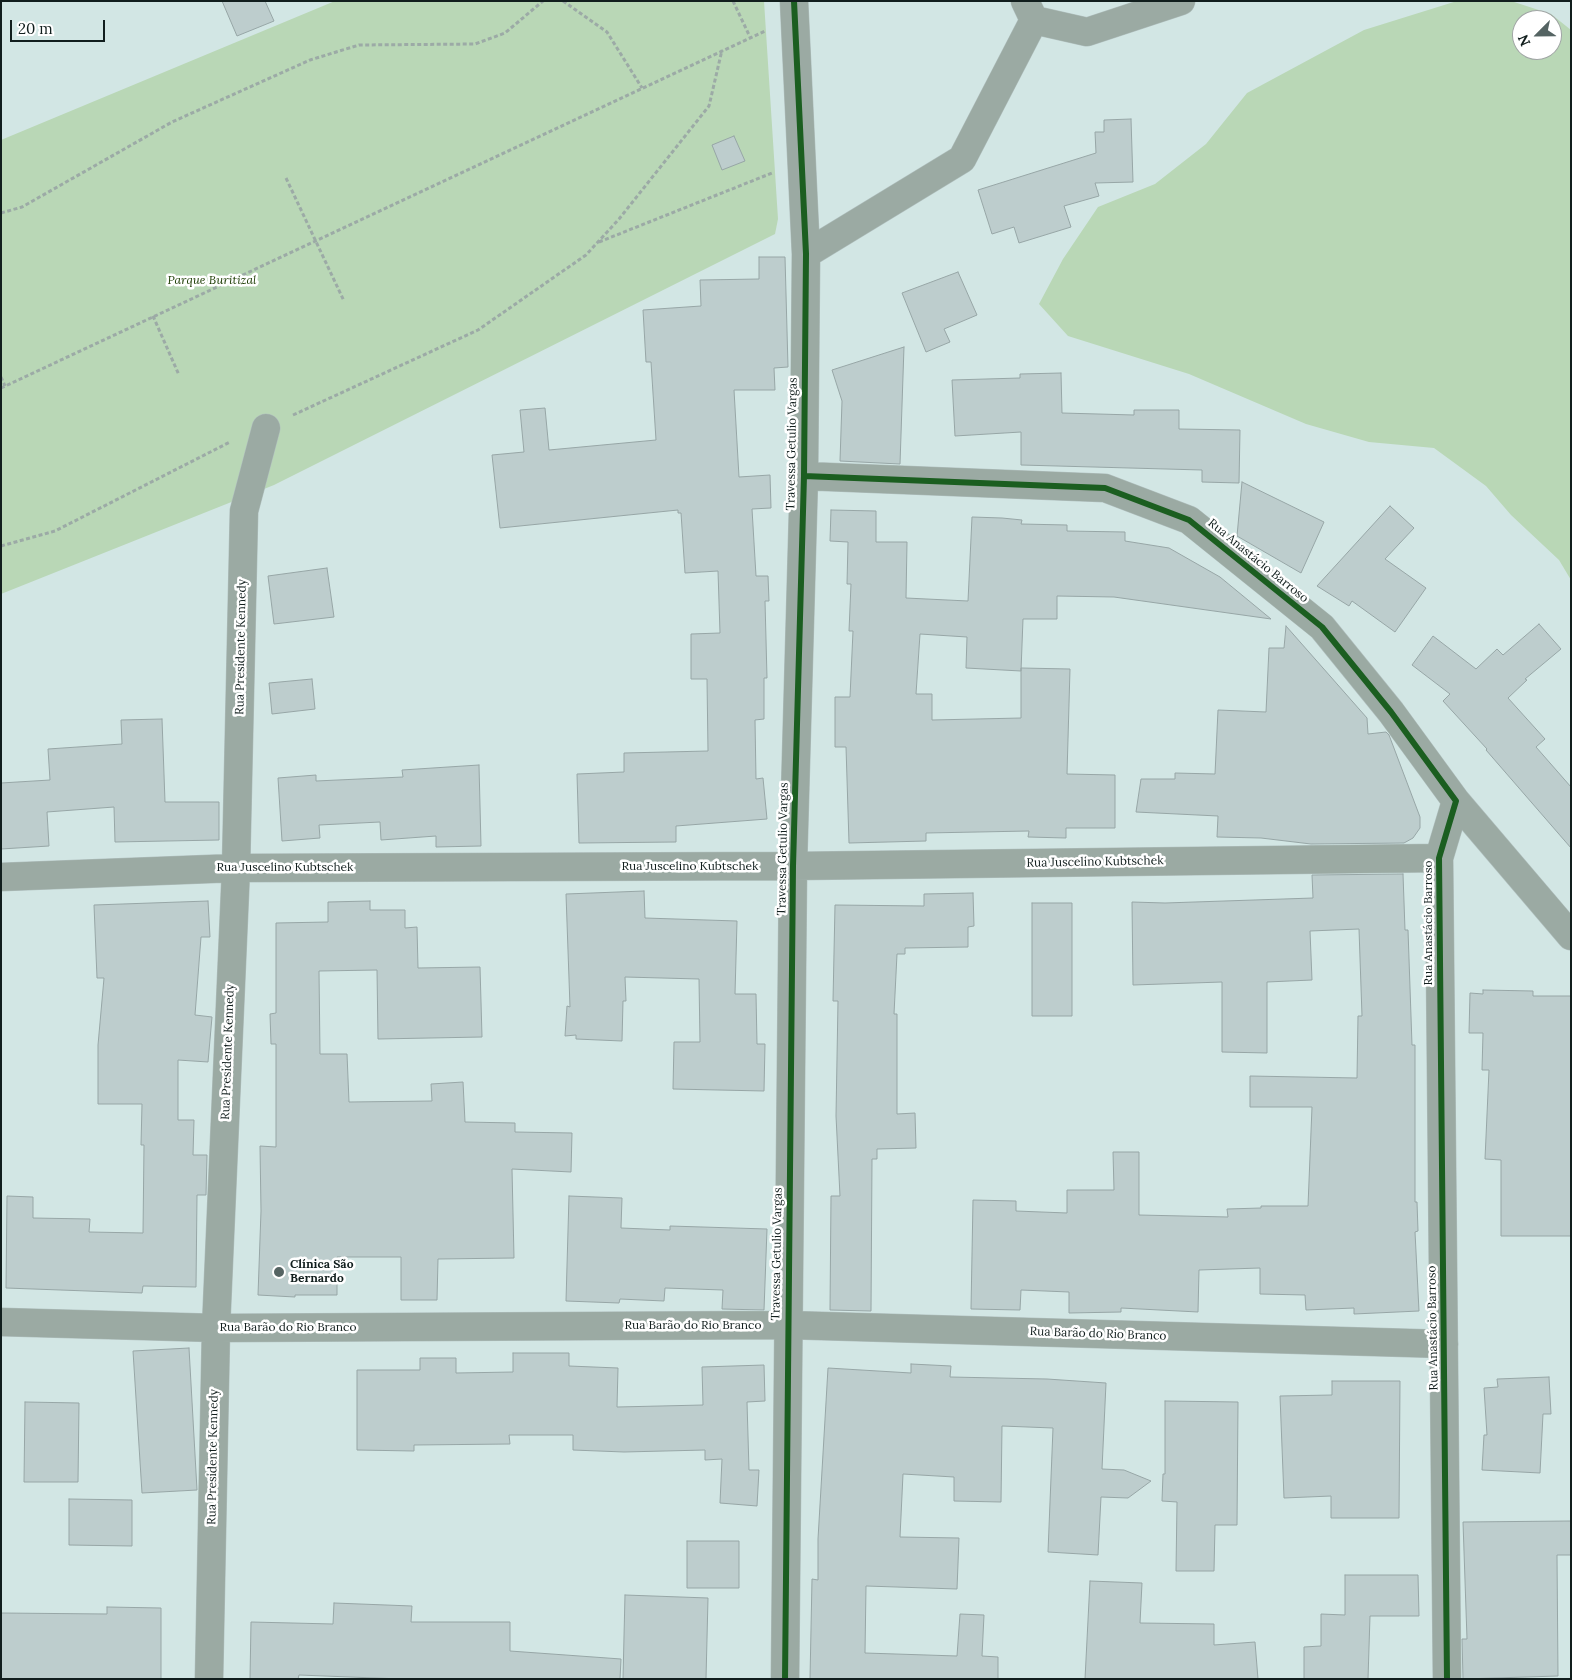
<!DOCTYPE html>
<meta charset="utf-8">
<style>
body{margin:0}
#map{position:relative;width:1572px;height:1680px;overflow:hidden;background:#d2e6e4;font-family:Lora,serif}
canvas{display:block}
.frame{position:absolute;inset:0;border:2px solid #111e1d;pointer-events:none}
.north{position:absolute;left:1512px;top:10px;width:50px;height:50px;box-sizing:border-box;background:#fff;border:1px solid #a0a5a5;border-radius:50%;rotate:247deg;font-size:14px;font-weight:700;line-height:20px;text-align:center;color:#111e1d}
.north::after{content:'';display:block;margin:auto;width:18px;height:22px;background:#556463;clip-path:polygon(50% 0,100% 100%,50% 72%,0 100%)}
.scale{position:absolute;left:10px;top:20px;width:95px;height:22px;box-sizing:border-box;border:2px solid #111e1d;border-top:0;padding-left:6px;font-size:15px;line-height:18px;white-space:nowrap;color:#111e1d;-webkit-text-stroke:4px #fff;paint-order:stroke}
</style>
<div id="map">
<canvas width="1572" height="1680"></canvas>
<div class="frame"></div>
<div class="north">N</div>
<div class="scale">20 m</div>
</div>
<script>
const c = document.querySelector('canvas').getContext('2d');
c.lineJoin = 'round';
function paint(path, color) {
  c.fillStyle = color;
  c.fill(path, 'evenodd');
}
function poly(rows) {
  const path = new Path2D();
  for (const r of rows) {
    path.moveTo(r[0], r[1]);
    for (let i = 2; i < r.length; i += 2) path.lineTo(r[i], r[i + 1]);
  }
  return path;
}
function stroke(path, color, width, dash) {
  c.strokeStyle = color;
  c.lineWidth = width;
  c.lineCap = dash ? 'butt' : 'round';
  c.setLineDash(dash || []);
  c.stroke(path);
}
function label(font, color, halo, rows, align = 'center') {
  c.font = font + ' Lora,serif';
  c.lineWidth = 5;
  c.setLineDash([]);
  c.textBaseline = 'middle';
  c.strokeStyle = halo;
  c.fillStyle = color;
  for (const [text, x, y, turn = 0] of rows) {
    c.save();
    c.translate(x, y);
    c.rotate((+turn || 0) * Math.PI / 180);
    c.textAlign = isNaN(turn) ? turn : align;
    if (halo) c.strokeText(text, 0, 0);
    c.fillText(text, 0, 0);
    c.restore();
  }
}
const green = poly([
 [335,1,764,1,778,219,775,234,274,485,1,594,1,140],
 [1457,1,1511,1,1551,14,1571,30,1571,580,1559,560,1511,515,1486,486,1434,448,1369,442,1306,424,1189,374,1068,336,1039,304,1063,259,1098,207,1155,184,1206,144,1247,93,1364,30],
 [1522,20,1552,20,1552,50,1522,50]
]);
const building = poly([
 [222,1,265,1,274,21,237,36,222,1],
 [1131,119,1133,182,1095,183,1099,196,1064,206,1071,227,1019,243,1014,227,992,234,978,190,1096,153,1095,132,1104,132,1104,120,1131,119],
 [734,136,745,161,722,170,712,145,734,136],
 [759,257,785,257,788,367,774,368,775,390,734,390,739,477,770,475,771,508,752,509,756,576,768,576,769,601,765,601,767,678,764,678,764,719,755,720,756,779,763,778,767,819,676,826,676,842,579,843,577,774,624,772,624,753,708,751,707,679,691,679,691,634,720,633,718,571,685,573,681,513,678,513,678,510,500,528,492,455,524,452,520,410,545,408,549,450,656,440,651,362,646,362,643,310,701,306,700,280,759,279,759,257],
 [958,272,977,315,944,329,950,342,926,352,902,293,958,272],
 [904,347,900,464,840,461,842,401,832,370,904,347],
 [1061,373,1062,413,1134,415,1134,410,1179,410,1179,429,1240,430,1239,483,1202,482,1202,470,1021,465,1021,432,955,436,952,380,1020,378,1020,374,1061,373],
 [1242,482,1324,522,1301,573,1237,536,1242,482],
 [1390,506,1414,528,1385,559,1426,588,1395,632,1352,601,1349,606,1317,586,1390,506],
 [831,510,876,511,876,542,907,542,906,598,968,601,972,517,1002,518,1022,520,1021,524,1067,525,1067,531,1125,532,1125,541,1169,548,1220,577,1271,619,1114,597,1057,596,1057,619,1023,619,1021,671,966,668,967,637,920,634,916,694,932,694,932,720,1021,718,1021,668,1070,669,1067,774,1115,775,1115,828,1066,828,1066,838,1028,837,1029,831,926,833,926,841,849,843,846,747,835,747,835,697,850,697,853,631,849,631,851,584,847,584,848,542,830,541,831,510],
 [327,568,334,617,274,624,268,576,327,568],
 [1539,624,1561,649,1525,679,1527,680,1508,698,1545,739,1536,747,1571,787,1571,848,1486,750,1487,749,1443,701,1450,694,1412,665,1433,636,1476,669,1497,649,1503,655,1539,624],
 [1286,626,1367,718,1368,734,1386,732,1389,735,1420,817,1420,828,1413,838,1404,843,1311,844,1261,838,1217,837,1218,816,1136,812,1141,779,1175,779,1175,773,1215,774,1218,710,1266,712,1269,648,1284,648,1286,626],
 [312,679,315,709,272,714,269,683,312,679],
 [162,719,165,802,219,802,219,840,115,842,114,807,47,812,49,846,1,849,1,783,50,780,48,749,122,744,121,720,162,719],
 [479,765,481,846,436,847,436,836,381,840,380,822,319,825,320,838,282,841,278,778,316,775,316,781,403,777,402,770,479,765],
 [1403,874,1405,930,1408,930,1412,1045,1415,1045,1415,1202,1417,1202,1418,1231,1415,1232,1419,1311,1354,1314,1354,1308,1306,1310,1305,1295,1260,1294,1260,1268,1199,1270,1198,1312,1121,1308,1121,1312,1069,1313,1069,1292,1021,1290,1020,1310,971,1309,973,1200,1016,1201,1016,1211,1067,1213,1067,1190,1114,1190,1113,1152,1139,1152,1139,1215,1228,1217,1227,1209,1261,1208,1261,1206,1308,1206,1312,1107,1250,1107,1250,1076,1357,1078,1358,1016,1362,1016,1359,929,1310,931,1312,980,1267,982,1267,1053,1222,1052,1222,982,1133,985,1132,902,1165,903,1313,898,1312,875,1403,874],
 [644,891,645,918,737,921,735,994,756,994,757,1044,765,1044,764,1091,673,1089,674,1042,700,1042,699,979,625,977,626,1001,623,1001,622,1041,576,1039,576,1035,565,1036,567,1006,570,1007,566,894,644,891],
 [973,893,974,926,968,927,968,947,905,948,905,954,897,954,894,1014,897,1014,897,1114,915,1113,916,1148,877,1149,877,1159,872,1159,871,1311,830,1310,831,1196,840,1196,836,1116,838,1001,833,1001,835,905,924,906,924,894,973,893],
 [208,901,210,937,201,937,195,1015,212,1017,208,1062,178,1060,178,1120,194,1120,193,1155,207,1155,206,1195,197,1195,196,1287,143,1286,142,1293,6,1288,7,1196,33,1197,33,1218,90,1219,89,1232,143,1233,144,1145,141,1145,142,1104,98,1104,98,1045,104,978,97,978,94,905,208,901],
 [370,901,370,910,405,910,405,928,417,927,418,968,480,967,482,1037,378,1039,377,970,319,971,320,1054,347,1054,349,1102,432,1101,431,1084,463,1082,465,1122,515,1123,515,1132,572,1133,571,1172,512,1169,514,1258,438,1259,437,1300,401,1300,401,1257,337,1257,337,1295,295,1295,295,1297,258,1295,261,1211,260,1146,276,1147,276,1044,271,1044,270,1014,276,1013,276,923,328,922,328,902,370,901],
 [1032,903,1072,903,1072,1016,1032,1016,1032,903],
 [1483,990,1533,991,1533,996,1571,996,1571,1236,1501,1236,1501,1160,1485,1159,1489,1070,1482,1070,1483,1033,1469,1033,1470,993,1483,994,1483,990],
 [569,1196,622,1198,621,1228,670,1230,670,1226,767,1229,764,1310,722,1309,723,1290,665,1288,664,1301,620,1299,619,1303,566,1301,569,1196],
 [189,1348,197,1490,142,1493,133,1351,189,1348],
 [513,1353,569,1353,569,1366,618,1368,617,1407,703,1405,702,1367,764,1365,765,1401,747,1402,749,1470,759,1470,757,1506,720,1503,722,1459,705,1460,705,1450,624,1452,573,1450,573,1435,509,1435,510,1444,414,1445,414,1451,357,1450,357,1370,420,1370,420,1358,456,1358,456,1373,513,1372,513,1353],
 [911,1364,951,1366,950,1377,1047,1379,1106,1383,1102,1469,1124,1470,1151,1481,1128,1498,1101,1497,1098,1555,1048,1552,1053,1428,1002,1426,1001,1502,954,1501,954,1477,903,1474,900,1537,959,1538,957,1589,866,1586,865,1653,957,1656,960,1614,984,1615,982,1656,998,1657,998,1679,810,1679,812,1579,818,1580,818,1539,828,1368,911,1373,911,1364],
 [1549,1377,1551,1414,1543,1414,1540,1473,1482,1470,1484,1435,1487,1435,1484,1388,1498,1387,1497,1379,1549,1377],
 [1332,1381,1400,1381,1399,1518,1331,1518,1331,1496,1284,1498,1280,1396,1332,1395,1332,1381],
 [1165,1401,1238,1402,1237,1525,1215,1525,1214,1571,1176,1571,1177,1502,1162,1501,1163,1474,1165,1474,1165,1401],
 [25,1402,79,1403,78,1482,24,1482,25,1402],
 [69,1499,132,1500,132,1546,69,1545,69,1499],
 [1571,1521,1571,1555,1557,1555,1558,1676,1463,1679,1462,1639,1467,1639,1463,1522,1571,1521],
 [687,1541,739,1541,739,1588,687,1588,687,1541],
 [1345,1575,1418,1575,1419,1616,1370,1616,1368,1679,1304,1679,1304,1647,1321,1646,1321,1614,1345,1615,1345,1575],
 [1090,1581,1142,1583,1140,1623,1214,1624,1214,1645,1255,1642,1258,1679,1085,1679,1090,1581],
 [625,1595,708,1598,706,1679,623,1679,625,1595],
 [334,1603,412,1606,411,1622,510,1622,510,1651,621,1659,620,1679,401,1679,299,1675,298,1679,250,1679,251,1622,333,1624,334,1603],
 [107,1607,161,1608,161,1679,1,1679,1,1613,107,1614,107,1607]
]);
const path = poly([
 [563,1,607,32,642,88],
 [733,1,750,37],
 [286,178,344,301],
 [1,213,22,207,172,122,310,60,359,45,475,44,505,33,543,1],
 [599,242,772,173],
 [153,316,179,375],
 [1,377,5,386],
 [1,388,765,31],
 [293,415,478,330,586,255,619,219,709,106,722,50],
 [1,546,55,531,230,442]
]);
const minor = poly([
 [1034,20,1087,32,1181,1],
 [806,254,962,159,1034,20,1025,1],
 [804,476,1105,488,1189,520,1322,627,1391,712,1456,801,1439,858,1447,1679],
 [1456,801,1571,936],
 [1,877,236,868,793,866,1439,858],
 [1,1322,216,1328,787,1325,1444,1344],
 [209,1679,216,1328,236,868,244,511,266,428],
 [785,1679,793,866,804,476,806,254,794,1]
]);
const cycleway = poly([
 [804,476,1105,488,1189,520,1322,627,1391,712,1456,801,1439,858,1447,1679],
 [785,1679,793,866,804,476,806,254,794,1]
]);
const markers = [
 [279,1272,6,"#556463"]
];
const parkNames = [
 ["Parque Buritizal",212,281]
];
const streetNames = [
 ["Travessa Getulio Vargas",792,444,-89],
 ["Rua Anastácio Barroso",1258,561,39],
 ["Rua Presidente Kennedy",241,647,-89],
 ["Travessa Getulio Vargas",783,849,-89],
 ["Rua Juscelino Kubtschek",1095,862,-1],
 ["Rua Juscelino Kubtschek",690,867],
 ["Rua Juscelino Kubtschek",285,868],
 ["Rua Anastácio Barroso",1429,923,-90],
 ["Rua Presidente Kennedy",228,1052,-88],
 ["Travessa Getulio Vargas",777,1254,-89],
 ["Rua Barão do Rio Branco",693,1326],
 ["Rua Barão do Rio Branco",288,1328],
 ["Rua Anastácio Barroso",1433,1328,-91],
 ["Rua Barão do Rio Branco",1098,1334,2],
 ["Rua Presidente Kennedy",213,1457,-89]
];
const poiNames = [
 ["Clínica São",290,1265],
 ["Bernardo",290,1279]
];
paint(green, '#b9d7b6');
paint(building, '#bdcdcd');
stroke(building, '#97a6a6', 1);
stroke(minor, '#b1c0bf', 29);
stroke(path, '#9caaa6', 3, [4, 2.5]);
stroke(minor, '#9baaa3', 28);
stroke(cycleway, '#1b5e20', 6);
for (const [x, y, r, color] of markers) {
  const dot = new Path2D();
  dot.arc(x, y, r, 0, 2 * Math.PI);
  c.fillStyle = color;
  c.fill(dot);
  stroke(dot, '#fff', 2);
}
label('italic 12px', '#1b3b00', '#fff', parkNames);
label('12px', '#111e1d', '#fff', streetNames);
label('bold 12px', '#111e1d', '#fff', poiNames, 'left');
</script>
